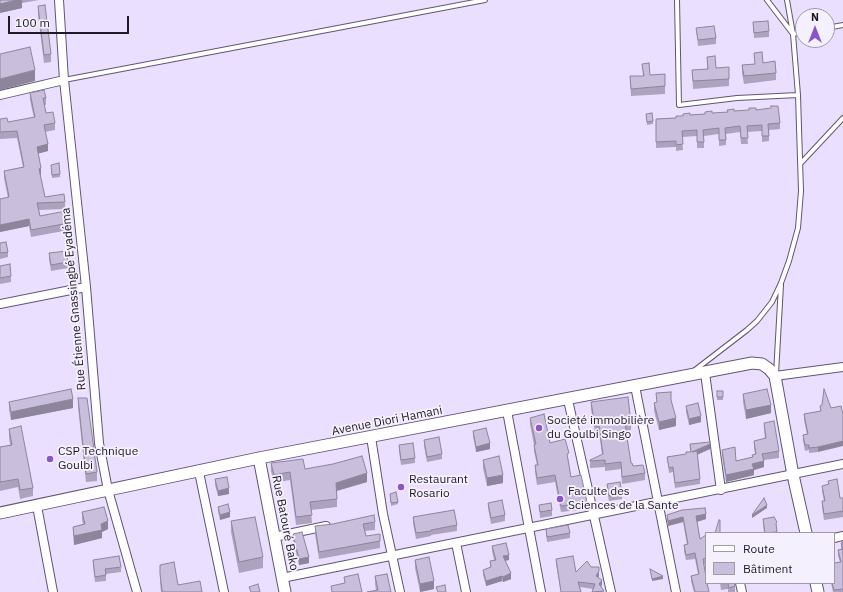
<!DOCTYPE html>
<meta charset="utf-8">
<style>
body{margin:0}
#map{position:relative;width:843px;height:592px;overflow:hidden;background:#ebdfff;font-family:"IBM Plex Sans",sans-serif}
canvas{display:block}
.legend{position:absolute;left:705px;top:532px;width:130px;height:52px;box-sizing:border-box;background:#f5f0fd;border:1px solid #9f9ba7;margin:0;padding:5px 7px;list-style:none;font-size:12px;color:#1f1b26}
.legend li{display:flex;align-items:center;gap:8px;height:20px}
.legend b{width:20px;border:1px solid #9f9ba7}
.north{position:absolute;left:795px;top:8px;width:40px;height:40px;box-sizing:border-box;background:#f5f0fd;border:1px solid #9f9ba7;border-radius:50%;rotate:0deg;font-size:11px;font-weight:700;line-height:16px;text-align:center;color:#1f1b26}
.north::after{content:'';display:block;margin:auto;width:14px;height:18px;background:#8b54cb;clip-path:polygon(50% 0,100% 100%,50% 72%,0 100%)}
.scale{position:absolute;left:8px;top:16px;width:121px;height:18px;box-sizing:border-box;border:2px solid #1f1b26;border-top:0;padding-left:5px;font-size:12px;line-height:14px;white-space:nowrap;color:#1f1b26;-webkit-text-stroke:3px #f5f0fd;paint-order:stroke}
</style>
<div id="map">
<canvas width="843" height="592"></canvas>
<ul class="legend">
<li><b style="height:5px;background:#fff"></b>Route</li>
<li><b style="height:11px;background:#cabedd"></b>Bâtiment</li>
</ul>
<div class="north">N</div>
<div class="scale">100 m</div>
</div>
<script>
const c = document.querySelector('canvas').getContext('2d');
c.lineJoin = 'round';
function poly(rows) {
  const path = new Path2D();
  for (const r of rows) {
    path.moveTo(r[0], r[1]);
    for (let i = 2; i < r.length; i += 2) path.lineTo(r[i], r[i + 1]);
  }
  return path;
}
function stroke(path, color, width, dash) {
  c.strokeStyle = color;
  c.lineWidth = width;
  c.lineCap = dash ? 'butt' : 'round';
  c.setLineDash(dash || []);
  c.stroke(path);
}
function paint(path, color) {
  c.fillStyle = color;
  c.fill(path, 'evenodd');
}
function label(font, color, halo, rows, align = 'center') {
  c.font = font + ' "IBM Plex Sans",sans-serif';
  c.lineWidth = 3.5;
  c.setLineDash([]);
  c.textBaseline = 'middle';
  c.strokeStyle = halo;
  c.fillStyle = color;
  for (const [text, x, y, turn = 0] of rows) {
    c.save();
    c.translate(x, y);
    c.rotate((+turn || 0) * Math.PI / 180);
    c.textAlign = isNaN(turn) ? turn : align;
    if (halo) c.strokeText(text, 0, 0);
    c.fillText(text, 0, 0);
    c.restore();
  }
}
const lane = poly([
 [677,0,679,105,737,98,798,95],
 [767,0,793,34,803,32],
 [827,28,843,25],
 [64,80,485,0],
 [801,163,843,118],
 [695,370,747,330,757,321,772,302,781,283,789,261,798,228,801,191,798,95,793,34,787,0],
 [776,374,781,285]
]);
const street = poly([
 [59,0,64,80,86,287,99,443,108,490,137,592],
 [0,95,64,80],
 [0,304,86,287],
 [705,373,721,490],
 [775,376,843,367],
 [635,386,676,592],
 [568,400,611,592],
 [507,411,541,592],
 [371,437,383,514,400,592],
 [199,472,224,592],
 [37,506,53,592],
 [274,537,326,526],
 [834,538,843,536],
 [456,543,466,592],
 [282,578,843,464],
 [740,583,742,592]
]);
const secondary = poly([
 [259,458,285,592],
 [0,513,259,458,752,363,762,364,769,369,775,376,793,475,806,533],
 [816,583,818,592]
]);
const wall = poly([
 [0,0,39,0,22,3,22,8,0,13],
 [38,6,51,54,51,62,44,63,38,15],
 [753,22,769,31,769,37,754,38],
 [696,28,716,38,716,44,698,46],
 [754,53,763,63,776,73,776,80,744,84,742,73,742,65,755,64],
 [707,57,716,68,729,79,729,86,693,89,692,70,707,69],
 [642,64,650,75,665,86,665,94,631,96,630,76,643,76],
 [30,93,46,98,46,105,44,105,46,113,55,123,55,130,45,132,48,151,38,153,41,175,40,175,45,197,65,202,65,209,39,210,40,216,69,223,69,230,31,237,29,226,0,232,0,199,8,198,4,178,4,171,23,167,17,138,0,139,0,119,8,122,34,118,30,100],
 [756,110,780,123,780,129,769,130,769,141,762,142,762,131,747,132,748,144,741,144,740,132,726,134,726,145,719,146,719,134,704,136,704,148,697,148,697,136,682,137,683,150,676,151,676,147,656,148,656,119,676,118,690,115],
 [646,114,653,121,653,124,647,125],
 [51,165,60,174,60,177,52,178],
 [0,243,8,252,8,257,0,259],
 [49,253,68,262,68,268,51,271,49,259],
 [0,266,11,276,11,282,0,284],
 [717,391,723,391,723,400,717,400],
 [656,393,671,400,676,426,659,430,654,411,654,403,657,402],
 [743,394,771,413,746,419,743,402],
 [78,398,97,472,97,481,86,482,78,407],
 [9,402,73,408,11,420,9,410],
 [591,402,631,423,631,430,626,431,631,463,633,466,645,473,645,480,622,484,621,469,605,471,605,467,590,468,590,460,602,455,599,432,595,433,591,409],
 [822,405,818,452,809,453,809,450,805,451,803,441,803,435,807,435,804,420,804,414,820,411,820,406],
 [686,406,701,422,689,425,686,412],
 [530,418,550,443,569,460,568,460,571,477,587,502,587,509,561,512,555,482,537,485,535,472,535,465,537,465,534,451,534,445,530,424],
 [764,423,779,451,779,458,764,460,764,467,754,470,754,475,726,482,722,456,722,450,736,461,752,457,752,455,755,454,754,448,754,441,765,439,764,429],
 [9,429,33,488,33,496,20,499,18,487,0,491,0,447,10,445,9,437],
 [473,431,490,449,476,452,473,436],
 [424,440,442,454,442,459,427,462,424,446],
 [690,444,710,449,697,455,700,479,700,484,675,488,673,472,669,473,667,457,686,454,690,452],
 [399,445,415,458,415,463,401,465,399,451],
 [483,460,503,483,487,486,483,468],
 [271,463,305,469,367,482,337,491,337,507,311,510,312,523,296,525,290,480,274,483,271,471],
 [215,479,229,494,218,496,215,485],
 [828,481,840,498,843,498,843,517,824,520,822,507,822,501,824,501,822,491,822,486,828,484],
 [607,484,622,493,622,499,609,501,607,490],
 [390,494,398,502,398,504,391,506],
 [488,503,505,515,505,521,491,524,488,508],
 [539,505,552,510,552,516,540,518],
 [218,507,230,517,220,520,218,512],
 [82,512,108,529,102,532,102,538,74,545,73,535,73,527,83,524,82,520],
 [667,515,706,519,697,522,700,539,706,535,706,564,704,564,709,592,694,592,691,581,691,576,698,574,695,559,686,560,684,551,684,545,687,545,683,522,668,526,667,520],
 [413,517,457,525,457,531,431,535,431,536,416,539,413,523],
 [763,519,777,528,777,533,764,533,763,524],
 [231,521,263,557,263,568,239,573,231,532],
 [375,522,375,530,365,531,366,536,380,541,380,548,319,559,315,534,315,526],
 [546,529,570,533,570,538,547,542,546,534],
 [293,534,309,563,299,565,293,540],
 [843,542,843,592,833,592,831,583,834,583,840,562,838,556,838,550,841,549,841,543],
 [492,546,509,560,505,561,511,579,503,582,502,581,486,586,483,575,483,570,490,568,490,561,494,560,492,551],
 [556,559,576,572,591,567,599,576,598,577,602,585,601,586,604,591,604,592,592,592,593,589,580,587,581,592,561,592,556,564],
 [93,560,121,567,121,572,106,574,106,581,95,582,93,566],
 [415,560,434,589,420,592,415,568],
 [160,565,178,585,202,592,161,592,160,582],
 [375,576,391,592,376,590,375,584],
 [720,583,735,583,735,592,728,592,728,589,721,590]
]);
const shadedWall = poly([
 [17,0,22,0,22,8,0,13,0,4],
 [35,70,35,81,0,90,0,79],
 [48,144,48,151,37,154,37,147],
 [41,168,41,175,39,176,39,169],
 [29,219,29,226,0,232,0,225],
 [73,399,73,408,11,420,11,412],
 [771,405,771,413,746,419,746,410],
 [701,416,701,422,689,425,689,419],
 [676,418,676,426,659,430,659,422],
 [843,441,843,446,818,452,818,447],
 [490,443,490,449,476,452,476,447],
 [710,444,710,449,692,457,692,452],
 [764,461,764,467,754,470,754,475,726,482,726,475,752,464],
 [367,473,367,482,336,491,336,483],
 [503,475,503,483,487,486,487,478],
 [229,488,229,494,218,496,218,491],
 [767,505,767,508,752,518,752,515],
 [230,512,230,517,220,520,220,515],
 [706,514,706,519,696,522,696,516],
 [683,517,683,522,668,526,668,521],
 [108,521,108,529,102,532,102,538,74,545,74,536],
 [509,555,509,560,503,561,503,556],
 [309,557,309,563,299,565,299,559],
 [599,571,599,576,596,581,596,576],
 [511,573,511,579,503,582,503,577],
 [502,576,502,581,486,586,486,581],
 [663,576,663,579,652,581,652,579],
 [602,580,602,585,599,589,599,584],
 [434,581,434,589,420,592,420,584]
]);
const building = poly([
 [0,0,17,0,0,4,0,0],
 [45,5,51,54,44,55,38,6,45,5],
 [768,21,769,31,754,33,753,22,768,21],
 [714,26,716,38,698,40,696,28,714,26],
 [30,47,35,70,0,79,0,54,30,47],
 [762,52,763,63,775,61,776,73,744,76,742,65,755,64,754,53,762,52],
 [715,56,716,68,729,67,729,79,693,81,692,70,708,69,707,57,715,56],
 [649,63,650,75,665,74,665,86,631,89,630,76,644,76,642,64,649,63],
 [44,90,46,98,43,98,46,113,53,112,55,123,44,125,48,144,37,147,41,168,39,169,45,197,64,194,65,202,37,203,40,216,66,211,69,223,31,230,29,219,0,225,0,199,9,197,4,171,24,167,17,131,0,132,0,119,7,118,8,122,35,117,30,93,44,90],
 [771,106,778,106,780,123,768,124,769,136,762,136,762,125,747,126,748,138,741,138,740,126,725,128,726,140,719,140,719,128,703,130,704,142,697,142,697,130,682,131,683,144,676,145,676,141,656,142,656,119,676,118,676,116,683,116,683,114,690,113,690,115,705,114,705,112,712,111,712,113,728,112,727,110,734,109,734,111,749,110,749,108,756,108,756,110,771,108,771,106],
 [652,113,653,121,647,122,646,114,652,113],
 [59,163,60,174,52,175,51,165,59,163],
 [6,242,8,252,0,253,0,243,6,242],
 [67,251,68,262,51,265,49,253,67,251],
 [10,264,11,276,0,278,0,266,10,264],
 [71,389,73,399,11,412,9,402,71,389],
 [767,389,771,405,746,410,743,394,767,389],
 [824,389,831,408,841,406,843,414,843,441,818,447,809,448,809,445,805,445,803,435,808,434,804,414,821,411,820,406,822,405,824,389],
 [717,391,723,391,723,397,717,397,717,391],
 [671,392,671,400,676,418,659,422,654,403,657,402,656,393,671,392],
 [628,397,631,423,625,424,631,463,632,463,633,466,643,465,645,473,622,477,621,462,605,464,605,460,590,461,590,460,603,454,599,426,595,426,591,402,628,397],
 [78,398,87,398,97,472,86,474,78,398],
 [698,403,701,416,689,419,686,406,698,403],
 [544,414,550,443,565,439,569,453,567,454,571,477,581,475,587,502,561,506,555,475,537,478,535,465,538,465,534,445,536,444,530,418,544,414],
 [774,421,779,451,762,454,764,461,752,464,754,469,726,475,722,450,735,447,736,461,753,457,752,455,756,454,754,441,766,438,764,423,774,421],
 [21,426,33,488,20,490,18,479,0,482,0,447,12,445,9,429,21,426],
 [486,428,490,443,476,447,473,431,486,428],
 [439,437,442,454,427,457,424,440,439,437],
 [710,442,710,444,692,452,697,451,700,479,675,483,673,467,669,468,667,457,686,454,686,452,691,452,690,444,710,442],
 [413,443,415,458,401,460,399,445,413,443],
 [362,456,367,473,336,483,337,499,310,502,312,515,296,517,290,472,274,475,271,463,303,459,305,469,333,464,362,456],
 [499,456,503,475,487,478,483,460,499,456],
 [227,477,229,488,218,491,215,479,227,477],
 [837,479,840,498,843,498,843,511,824,514,822,501,825,501,822,486,829,484,828,481,837,479],
 [620,482,622,493,609,496,607,484,620,482],
 [396,492,398,502,391,503,390,494,396,492],
 [764,498,767,505,752,515,764,498],
 [502,500,505,515,491,518,488,503,502,500],
 [551,503,552,510,540,512,539,505,551,503],
 [228,504,230,512,220,515,218,507,228,504],
 [104,507,108,521,101,524,102,530,74,536,73,527,85,524,82,512,104,507],
 [705,508,706,514,696,516,700,539,706,535,706,558,703,559,706,577,706,583,707,583,709,592,695,592,691,576,699,574,695,553,686,555,684,545,688,544,683,517,668,521,667,515,682,510,705,508],
 [454,510,457,525,431,530,431,531,416,533,413,517,454,510],
 [374,515,375,522,363,524,366,536,380,534,380,541,319,552,315,526,333,524,374,515],
 [255,517,263,557,239,562,231,521,255,517],
 [774,517,777,522,776,523,777,532,765,533,763,519,774,517],
 [719,520,720,520,720,533,715,533,719,520],
 [568,525,570,533,547,537,546,529,568,525],
 [302,532,309,557,299,559,293,534,302,532],
 [843,542,843,589,834,590,832,583,834,583,834,563,841,562,838,550,843,549,841,543,843,542],
 [506,543,509,555,503,556,511,573,503,577,502,576,486,581,483,570,491,567,490,561,496,560,492,546,506,543],
 [119,556,121,567,105,569,106,575,95,577,93,560,119,556],
 [573,556,576,572,587,561,591,567,599,567,599,571,596,576,602,580,599,584,604,591,592,592,595,584,578,582,581,592,561,592,556,559,573,556],
 [429,557,434,581,420,584,415,560,429,557],
 [174,562,178,585,200,581,202,592,163,592,162,590,160,574,160,565,174,562],
 [650,569,663,576,652,579,650,569],
 [358,574,362,592,332,592,331,586,345,583,344,577,358,574],
 [387,574,391,592,367,592,378,590,375,576,387,574],
 [728,583,734,583,735,586,729,588,728,583],
 [258,584,260,592,251,592,249,587,258,584],
 [445,585,446,592,438,592,436,587,445,585]
]);
const markers = [
 [539,428,4,"#8b54cb"],
 [50,459,4,"#8b54cb"],
 [401,487,4,"#8b54cb"],
 [560,499,4,"#8b54cb"]
];
const streetNames = [
 ["Rue Étienne Gnassingbé Eyadéma",74,299,-95],
 ["Avenue Diori Hamani",387,421,-11],
 ["Rue Batouré Bako",285,523,79]
];
const poiNames = [
 ["Societé immobilière",547,421],
 ["du Goulbi Singo",547,435],
 ["CSP Technique",58,452],
 ["Goulbi",58,466],
 ["Restaurant",409,480],
 ["Rosario",409,494],
 ["Faculte des",568,492],
 ["Sciences de la Sante",568,506]
];
stroke(lane, '#605671', 6);
stroke(street, '#605671', 10);
stroke(secondary, '#605671', 13);
stroke(lane, '#fff', 4);
stroke(street, '#fff', 8);
stroke(secondary, '#fff', 11);
paint(wall, '#aea3be');
paint(shadedWall, '#8d859b');
paint(building, '#cabedd');
stroke(building, '#8d859b', 1);
for (const [x, y, r, color] of markers) {
  const dot = new Path2D();
  dot.arc(x, y, r, 0, 2 * Math.PI);
  c.fillStyle = color;
  c.fill(dot);
  stroke(dot, '#f5f0fd', 1.5);
}
label('12px', '#1f1b26', '#f5f0fd', streetNames);
label('12px', '#1f1b26', '#f5f0fd', poiNames, 'left');
</script>
